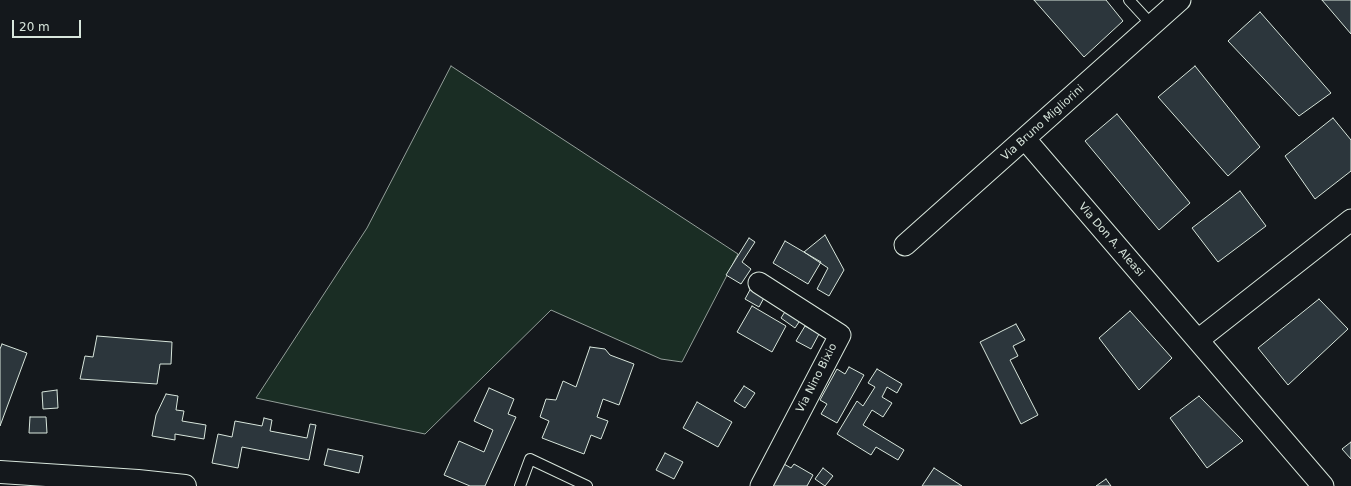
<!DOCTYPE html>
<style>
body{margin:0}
#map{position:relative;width:1351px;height:486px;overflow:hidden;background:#14181c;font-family:"DejaVu Sans",sans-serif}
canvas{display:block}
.scale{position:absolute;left:12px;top:20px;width:69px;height:18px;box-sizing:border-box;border:2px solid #d8e6dc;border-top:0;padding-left:5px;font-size:12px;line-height:14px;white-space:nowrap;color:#d8e6dc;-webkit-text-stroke:3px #14181c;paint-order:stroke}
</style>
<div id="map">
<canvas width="1351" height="486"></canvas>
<div class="scale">20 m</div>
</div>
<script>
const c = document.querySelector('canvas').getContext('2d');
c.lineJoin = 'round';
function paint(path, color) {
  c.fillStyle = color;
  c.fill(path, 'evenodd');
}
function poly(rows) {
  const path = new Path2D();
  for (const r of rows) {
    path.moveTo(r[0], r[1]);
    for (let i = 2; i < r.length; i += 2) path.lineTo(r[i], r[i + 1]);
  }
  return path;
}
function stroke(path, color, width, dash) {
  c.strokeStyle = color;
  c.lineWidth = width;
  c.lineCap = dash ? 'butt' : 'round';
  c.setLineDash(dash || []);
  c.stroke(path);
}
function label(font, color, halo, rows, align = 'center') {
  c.font = font + ' "DejaVu Sans",sans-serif';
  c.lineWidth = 3;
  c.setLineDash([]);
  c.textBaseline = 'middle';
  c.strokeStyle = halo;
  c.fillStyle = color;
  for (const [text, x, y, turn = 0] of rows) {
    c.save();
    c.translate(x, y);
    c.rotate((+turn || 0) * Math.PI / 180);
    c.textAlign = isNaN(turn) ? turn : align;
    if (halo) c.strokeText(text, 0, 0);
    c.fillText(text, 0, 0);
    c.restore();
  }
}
const green = poly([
 [451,66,738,254,682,362,661,359,551,310,425,434,256,398,367,228,451,66]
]);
const building = poly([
 [1034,0,1106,0,1123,21,1084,57,1034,0],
 [1322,0,1351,0,1351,34,1322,0],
 [1260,12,1331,93,1299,116,1228,41,1260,12],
 [1195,66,1260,147,1228,176,1158,97,1195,66],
 [1117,114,1190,203,1159,230,1085,141,1117,114],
 [1333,118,1351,140,1351,171,1315,199,1285,156,1333,118],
 [1240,191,1266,226,1218,262,1192,228,1240,191],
 [825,235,844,270,829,296,817,289,828,268,804,252,825,235],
 [749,238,755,242,742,262,751,269,741,284,726,275,749,238],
 [785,241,821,262,808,284,773,263,785,241],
 [751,288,765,296,759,307,745,299,751,288],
 [1319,299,1348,329,1288,385,1258,348,1319,299],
 [752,306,786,326,772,352,737,332,752,306],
 [788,307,803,316,795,328,781,318,788,307],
 [1130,311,1172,358,1139,390,1099,338,1130,311],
 [1016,324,1025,340,1013,346,1018,356,1010,360,1038,415,1021,424,980,342,1016,324],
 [805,326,819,334,811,349,796,341,805,326],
 [97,336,172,342,171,364,160,364,157,384,80,379,85,356,93,357,97,336],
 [2,344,27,353,0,426,0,349,2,344],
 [590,347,605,349,610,355,634,364,619,405,603,399,597,417,608,421,601,439,591,435,584,454,542,438,549,421,540,417,546,399,556,400,563,381,576,387,590,347],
 [849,367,864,375,837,423,821,414,827,404,820,400,837,369,845,374,849,367],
 [877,369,902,384,897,393,887,387,882,397,892,403,883,417,872,410,863,425,904,450,898,460,876,447,871,455,837,434,857,401,863,406,875,387,868,383,877,369],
 [744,386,755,393,745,408,734,401,744,386],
 [489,388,514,399,508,414,516,417,485,486,470,486,444,475,459,441,484,452,493,430,474,421,489,388],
 [57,390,58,408,43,409,42,392,57,390],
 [166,394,178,396,176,410,184,411,182,421,206,425,204,439,175,434,175,440,152,436,156,415,166,394],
 [1199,396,1243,441,1207,468,1170,418,1199,396],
 [697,402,732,422,718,447,683,428,697,402],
 [30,417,46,417,47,433,29,433,30,417],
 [264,418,272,420,270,431,307,438,310,424,316,425,309,460,242,447,238,468,212,463,218,434,232,437,235,421,262,426,264,418],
 [1351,442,1351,459,1342,449,1351,442],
 [328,449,363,456,359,473,324,465,328,449],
 [665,453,683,462,674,479,656,470,665,453],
 [784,464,791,468,794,464,813,475,807,486,771,486,784,464],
 [823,468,833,476,825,486,815,479,823,468],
 [934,468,962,486,922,486,934,468],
 [1106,479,1111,486,1096,486,1106,479]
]);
const service = poly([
 [1129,0,1152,25],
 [520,486,530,459,587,486]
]);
const minor = poly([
 [1025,139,1323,486],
 [905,245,1180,0],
 [759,283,840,335,761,486],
 [1198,340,1351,220]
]);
const secondary = poly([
 [0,472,138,481,185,486]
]);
const streetNames = [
 ["Via Bruno Migliorini",1043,123,-42],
 ["Via Don A. Aleasi",1111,240,49],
 ["Via Nino Bixio",817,378,-63]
];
paint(green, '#1a2d24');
stroke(green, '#939e99', 1);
paint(building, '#2c363c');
stroke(building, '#d8e6dc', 1);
stroke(service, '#d8e6dc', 12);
stroke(minor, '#d8e6dc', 23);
stroke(secondary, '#d8e6dc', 24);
stroke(service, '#14181c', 10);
stroke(minor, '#14181c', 21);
stroke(secondary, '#14181c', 22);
label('11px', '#d8e6dc', '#14181c', streetNames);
</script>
